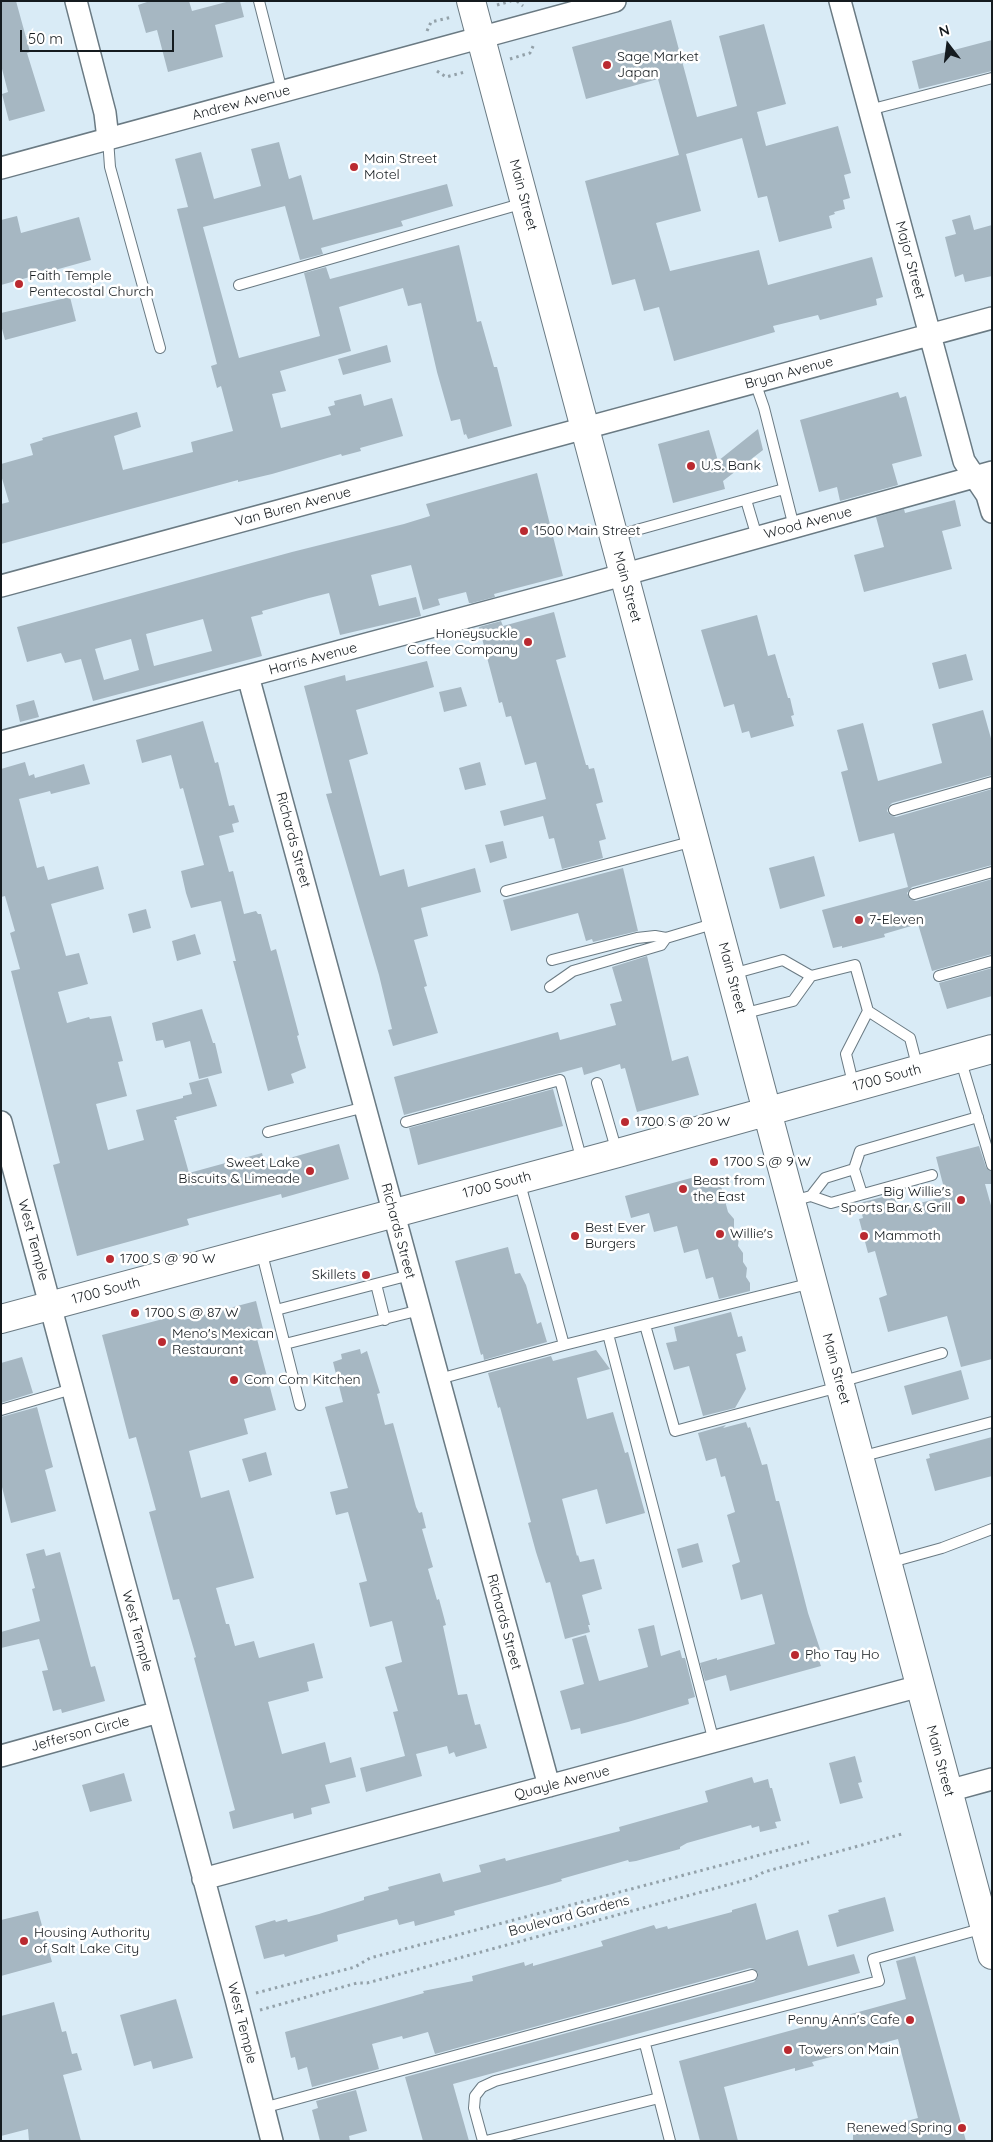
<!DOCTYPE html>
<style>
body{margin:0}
#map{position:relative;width:993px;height:2142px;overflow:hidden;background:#d9ebf6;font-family:Quicksand,sans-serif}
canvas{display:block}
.frame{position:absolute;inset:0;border:2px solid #151b1f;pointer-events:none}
.north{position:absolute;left:923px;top:20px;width:50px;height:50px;-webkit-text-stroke:4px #fff;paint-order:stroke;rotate:345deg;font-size:14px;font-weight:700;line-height:20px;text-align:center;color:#151b1f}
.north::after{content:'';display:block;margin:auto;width:18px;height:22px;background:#151b1f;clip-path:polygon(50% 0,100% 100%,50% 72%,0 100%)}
.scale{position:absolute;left:20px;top:30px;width:154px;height:22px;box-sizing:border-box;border:2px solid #151b1f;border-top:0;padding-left:6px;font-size:15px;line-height:18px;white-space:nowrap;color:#151b1f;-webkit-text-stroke:4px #fff;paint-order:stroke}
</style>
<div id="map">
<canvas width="993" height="2142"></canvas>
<div class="frame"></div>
<div class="north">N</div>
<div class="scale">50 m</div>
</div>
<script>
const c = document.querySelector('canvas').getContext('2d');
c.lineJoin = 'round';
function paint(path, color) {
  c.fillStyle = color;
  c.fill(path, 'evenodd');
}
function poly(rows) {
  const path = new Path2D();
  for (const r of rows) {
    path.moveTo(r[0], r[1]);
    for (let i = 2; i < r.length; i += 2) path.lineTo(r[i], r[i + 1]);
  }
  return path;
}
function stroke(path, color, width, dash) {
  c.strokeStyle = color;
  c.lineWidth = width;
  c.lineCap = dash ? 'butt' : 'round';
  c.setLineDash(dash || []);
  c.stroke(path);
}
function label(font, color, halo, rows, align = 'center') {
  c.font = font + ' Quicksand,sans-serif';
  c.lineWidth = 5;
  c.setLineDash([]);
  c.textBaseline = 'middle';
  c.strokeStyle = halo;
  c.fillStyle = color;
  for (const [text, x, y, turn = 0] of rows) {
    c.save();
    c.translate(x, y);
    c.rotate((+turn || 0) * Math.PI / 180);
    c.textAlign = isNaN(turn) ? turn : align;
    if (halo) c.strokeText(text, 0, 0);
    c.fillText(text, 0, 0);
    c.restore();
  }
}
const building = poly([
 [1,1,16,1,30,52,27,53,45,111,9,121,2,94,8,92,1,65],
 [150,1,189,1,192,11,230,1,240,1,244,17,215,25,223,57,168,72,157,30,146,33,138,5],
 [671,20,697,117,737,106,719,36,764,24,786,104,757,112,766,146,838,126,851,173,844,175,850,198,843,200,845,209,834,212,835,214,829,216,832,228,779,242,767,196,758,198,742,138,686,154,701,211,656,223,670,271,759,250,768,285,872,257,883,297,876,299,877,305,820,320,818,315,773,326,775,332,674,361,659,307,644,311,635,279,612,285,585,181,679,155,658,79,586,99,572,47],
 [992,40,992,71,919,89,912,61],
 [279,142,289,179,301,175,313,220,447,184,453,206,401,221,403,226,321,248,323,254,300,260,285,206,203,227,239,358,320,336,304,273,326,267,330,279,459,245,477,322,481,321,494,367,497,367,512,426,468,439,466,434,464,435,460,419,451,421,437,372,421,303,408,306,403,288,339,307,351,351,280,371,286,391,272,394,281,428,331,415,328,407,335,405,334,401,361,394,364,406,392,398,403,436,360,448,361,451,342,456,341,454,272,474,238,482,238,480,1,544,1,504,9,502,1,475,1,464,33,455,30,444,43,440,42,438,137,412,141,427,114,436,123,470,193,452,191,442,233,431,221,386,217,388,211,366,217,364,177,209,188,207,175,159,201,152,214,199,261,186,251,149],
 [970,215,974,230,992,225,992,276,965,282,963,274,955,277,945,237,956,234,952,220],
 [17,216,21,233,79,217,91,260,1,285,1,220],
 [70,297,76,321,5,340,1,325,1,313],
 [387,345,391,362,343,375,338,359],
 [898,392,900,398,906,396,922,456,892,464,898,485,840,501,837,487,819,492,800,420],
 [758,429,763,450,723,481,725,489,673,503,658,444,709,430,718,461],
 [537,473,563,576,494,594,495,597,472,603,469,603,466,592,438,599,440,605,423,610,411,565,371,575,379,606,416,597,421,616,340,635,329,593,309,598,262,611,263,614,251,617,262,656,93,701,81,659,65,663,61,653,27,662,17,627,292,552,404,524,430,516,426,504],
 [203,619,212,651,154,666,146,634],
 [131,639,139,670,104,680,95,649],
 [955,500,961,526,942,531,952,569,864,592,854,555,884,547,876,517,904,509,905,513],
 [554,612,566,657,556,660,586,765,588,765,589,769,594,768,603,802,596,804,606,839,599,841,603,858,562,869,554,838,549,839,543,816,504,826,500,811,546,799,536,762,525,765,511,716,506,717,502,702,499,703,479,627,501,621,503,626],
 [757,615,768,656,775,654,788,698,790,698,794,715,791,716,794,726,751,738,749,731,742,733,734,704,724,707,701,630],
 [966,654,973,680,939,689,932,663],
 [427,661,434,687,356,710,368,754,349,760,380,876,404,869,408,887,475,868,481,892,421,908,428,936,414,940,427,986,424,987,438,1033,393,1046,388,1030,392,1029,379,975,326,794,332,793,304,686,345,675,346,681],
 [461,687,467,706,444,712,439,692],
 [34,700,39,717,20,722,16,705],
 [983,710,992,742,992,775,892,803,889,806,887,811,890,815,896,817,992,789,992,865,912,887,907,893,910,899,916,901,992,879,992,954,932,971,918,924,884,934,885,937,842,948,842,946,833,948,822,910,908,887,894,833,859,842,841,772,848,770,837,730,863,723,878,781,942,763,932,724],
 [203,721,215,763,218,762,229,806,234,805,239,822,232,824,234,832,219,836,229,872,233,871,244,914,256,911,258,914,261,914,271,951,276,949,299,1035,297,1036,306,1068,291,1074,294,1083,268,1091,233,961,236,961,221,901,191,908,186,893,181,871,204,865,183,788,180,789,171,755,142,763,136,740],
 [25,762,29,776,34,774,35,778,84,764,90,784,51,794,50,791,19,799,37,868,44,866,48,880,98,866,104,889,51,904,66,956,79,953,88,984,58,992,67,1023,89,1017,90,1019,111,1016,123,1061,118,1062,127,1096,96,1104,108,1150,144,1140,136,1110,183,1098,183,1096,192,1094,189,1083,208,1078,217,1106,176,1117,177,1120,174,1120,189,1173,262,1153,265,1165,339,1144,349,1179,282,1198,281,1194,187,1219,189,1225,77,1256,53,1165,60,1163,11,971,20,969,10,933,15,931,5,896,1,897,1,769],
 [480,762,486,785,465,790,459,768],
 [503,841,507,858,490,863,485,845],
 [814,856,825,896,780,909,769,868],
 [623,868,638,931,593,942,592,939,586,941,578,913,511,931,503,900],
 [146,909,151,928,133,933,128,914],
 [195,934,201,954,177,961,172,941],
 [647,956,672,1061,688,1056,699,1095,637,1112,625,1068,621,1069,620,1064,584,1075,582,1067,404,1115,394,1077,558,1032,560,1040,616,1025,610,1004,622,1001,612,967],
 [992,968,992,996,947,1009,939,983],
 [202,1009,213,1043,215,1043,222,1073,199,1079,190,1041,165,1048,163,1040,156,1041,152,1023],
 [553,1089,563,1126,418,1165,409,1128],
 [979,1146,986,1167,992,1172,992,1184,985,1184,992,1209,992,1359,961,1367,947,1316,888,1332,879,1298,887,1295,875,1251,868,1253,859,1219,863,1218,859,1203,894,1194,898,1209,946,1196,936,1157],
 [702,1175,712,1185,720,1182,728,1212,734,1219,734,1231,739,1237,738,1246,743,1253,743,1262,747,1268,746,1277,750,1283,750,1291,719,1299,713,1277,706,1279,698,1249,684,1253,677,1226,654,1232,649,1213,631,1218,625,1196],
 [508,1247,515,1274,520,1273,526,1285,537,1324,541,1322,547,1342,484,1360,483,1354,481,1355,455,1261],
 [256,1301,265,1337,257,1339,276,1410,244,1419,248,1434,189,1451,201,1498,229,1490,254,1578,216,1588,226,1624,229,1624,235,1646,254,1641,259,1658,314,1643,323,1678,307,1682,309,1691,268,1702,282,1754,325,1742,330,1763,351,1757,356,1777,325,1785,330,1803,311,1808,312,1814,294,1819,293,1813,233,1829,229,1812,235,1810,194,1658,196,1657,179,1599,173,1600,149,1512,156,1510,136,1437,129,1439,102,1335,182,1314,184,1320],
 [731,1312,738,1337,742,1336,746,1351,736,1354,746,1389,735,1408,703,1416,689,1366,674,1370,666,1343,677,1341,674,1327],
 [360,1349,361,1354,367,1351,380,1393,377,1394,385,1425,393,1423,416,1507,419,1513,422,1512,426,1528,422,1529,433,1567,428,1569,437,1600,439,1599,446,1625,443,1626,458,1695,467,1694,475,1725,480,1724,487,1748,456,1757,454,1752,449,1754,447,1746,416,1754,422,1776,366,1792,360,1768,405,1756,393,1712,398,1711,385,1667,402,1662,392,1621,370,1627,359,1583,367,1581,348,1512,336,1515,330,1492,348,1488,325,1407,343,1402,333,1362,342,1359,341,1354],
 [596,1350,610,1369,577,1378,587,1419,613,1412,625,1453,628,1452,645,1513,606,1524,597,1489,562,1499,577,1556,578,1555,580,1562,594,1559,602,1589,582,1595,590,1625,588,1625,590,1632,565,1639,550,1582,546,1583,536,1552,528,1523,531,1522,500,1407,498,1408,488,1373,551,1356,553,1361],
 [22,1357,33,1393,1,1403,1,1363],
 [961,1370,969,1399,912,1415,904,1386],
 [37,1407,53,1467,45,1470,56,1511,11,1523,1,1483,1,1417],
 [746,1422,748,1428,750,1427,762,1465,767,1464,776,1501,779,1501,808,1613,822,1655,818,1657,821,1666,730,1691,726,1675,705,1681,700,1663,717,1658,717,1660,775,1644,762,1594,741,1600,732,1565,740,1562,727,1515,735,1512,725,1476,721,1477,716,1458,706,1461,698,1433,726,1425,723,1428],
 [992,1437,992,1476,935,1491,926,1459,930,1458,929,1454],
 [266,1452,272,1475,249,1482,242,1459],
 [698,1543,703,1562,682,1568,677,1549],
 [44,1549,46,1556,60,1552,91,1667,95,1666,105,1701,62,1713,61,1709,53,1711,42,1671,48,1670,39,1639,1,1648,1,1632,40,1621,32,1589,35,1588,26,1554],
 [654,1625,661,1656,680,1650,682,1658,685,1658,695,1697,688,1699,689,1704,628,1722,581,1734,580,1728,571,1730,560,1691,584,1684,572,1639,586,1635,599,1681,648,1667,638,1629],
 [855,1756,862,1782,858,1783,863,1798,840,1804,829,1763],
 [124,1773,132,1801,90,1812,82,1785],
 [752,1777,754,1783,768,1779,770,1788,772,1788,781,1821,775,1822,777,1828,760,1832,759,1826,752,1828,751,1825,687,1843,680,1847,680,1849,636,1861,629,1862,628,1860,561,1879,562,1881,552,1884,454,1911,455,1915,415,1926,414,1921,399,1925,397,1919,337,1935,338,1941,285,1957,284,1954,264,1959,255,1926,275,1920,276,1922,287,1919,288,1922,319,1914,364,1900,364,1897,389,1890,388,1887,440,1873,443,1882,481,1872,479,1865,505,1858,506,1861,620,1831,619,1827,708,1802,705,1791],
 [885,1897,894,1931,837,1947,828,1915,839,1912,838,1910],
 [756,1903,766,1940,798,1930,808,1966,854,1954,860,1973,453,2084,469,2141,423,2141,405,2077,754,1982,758,1977,758,1973,754,1969,750,1968,435,2054,428,2032,403,2039,402,2036,372,2044,379,2069,312,2087,307,2067,298,2070,295,2057,291,2058,285,2032,424,1993,423,1991,473,1981,472,1976,524,1962,525,1966,533,1963,533,1966,603,1946,601,1941,654,1925,656,1929,667,1926,668,1929,732,1912,732,1910],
 [38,1911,52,1962,1,1976,1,1920],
 [915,1956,966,2141,853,2141,853,2135,918,2118,898,2039,812,2062,814,2066,795,2071,795,2068,724,2087,738,2141,700,2141,679,2061,906,1999,896,1961],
 [176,1999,193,2058,153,2069,151,2061,134,2066,120,2015],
 [54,2002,62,2032,66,2031,72,2054,77,2053,82,2070,63,2075,81,2141,29,2141,28,2129,1,2136,1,2016],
 [356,2090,367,2131,349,2136,350,2141,320,2141,312,2110,318,2108,316,2101]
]);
const path = poly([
 [517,1,523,6],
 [497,5,511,1],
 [427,31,431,22,452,17],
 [510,59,530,53,534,44],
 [437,71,446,77,465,72],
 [256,1993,355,1967,370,1958,809,1842],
 [260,2010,357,1983,367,1983,753,1878,764,1872,902,1834]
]);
const lane = poly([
 [259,1,282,91],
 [869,110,992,78],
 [108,139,110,167,160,348],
 [239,285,524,203],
 [755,382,764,408,794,527],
 [746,500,757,537],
 [615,536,784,489],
 [894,810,992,782],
 [506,891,694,841],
 [914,894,992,872],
 [552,960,637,938,655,936,666,938,716,923],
 [732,974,783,960,811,976,793,1001,742,1014],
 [811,976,855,965,868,1011],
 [939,976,992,961],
 [550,987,573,971,661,945,666,938],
 [960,1058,992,1165],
 [597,1083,617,1152],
 [854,1087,846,1054,868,1011,910,1038,918,1069],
 [406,1122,560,1080,582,1161],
 [268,1132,365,1107],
 [854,1169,862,1194],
 [519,1180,564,1345],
 [811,1196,831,1203,932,1175],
 [792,1201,811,1196,825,1178,854,1169,860,1151,978,1117],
 [261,1250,300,1405],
 [376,1284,385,1320],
 [276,1310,410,1275],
 [645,1325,675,1431,839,1387],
 [608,1334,714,1742],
 [285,1344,420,1310],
 [439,1379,564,1345,812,1283],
 [840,1382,942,1353],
 [1,1410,72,1389],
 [860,1457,992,1422],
 [888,1563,942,1548,992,1529],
 [645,2044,670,2141],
 [263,2108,752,1975],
 [483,2141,474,2108,475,2096,482,2087,495,2081,879,1981,873,1959,984,1928],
 [486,2141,659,2098]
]);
const street = poly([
 [76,1,105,113,108,139],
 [840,1,964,461,987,495,992,512],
 [1,168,615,1],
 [1,586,992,318],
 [248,676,549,1786],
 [1,742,572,589,992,472],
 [1,1122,236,1999,272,2141],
 [1,1756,159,1712],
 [948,1791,992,1779],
 [203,1879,920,1686]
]);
const secondary = poly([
 [471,1,992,1955],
 [1,1319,618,1153,992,1049]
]);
const markers = [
 [607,65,5,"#ba2a30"],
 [354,167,5,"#ba2a30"],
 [19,284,5,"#ba2a30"],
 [691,466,5,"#ba2a30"],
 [524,531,5,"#ba2a30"],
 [528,642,5,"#ba2a30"],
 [859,920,5,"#ba2a30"],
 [625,1122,5,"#ba2a30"],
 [714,1162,5,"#ba2a30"],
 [310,1171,5,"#ba2a30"],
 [683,1189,5,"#ba2a30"],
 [961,1200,5,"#ba2a30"],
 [720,1234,5,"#ba2a30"],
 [575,1236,5,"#ba2a30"],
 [864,1236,5,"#ba2a30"],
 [110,1259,5,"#ba2a30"],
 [366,1275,5,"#ba2a30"],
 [135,1313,5,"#ba2a30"],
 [162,1342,5,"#ba2a30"],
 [234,1380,5,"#ba2a30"],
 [795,1655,5,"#ba2a30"],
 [24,1941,5,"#ba2a30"],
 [910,2020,5,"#ba2a30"],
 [788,2050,5,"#ba2a30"],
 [962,2128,5,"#ba2a30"]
];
const poiNames = [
 ["Sage Market",617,57],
 ["Japan",617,73],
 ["Main Street",364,159],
 ["Motel",364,175],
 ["Faith Temple",29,276],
 ["Pentecostal Church",29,292],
 ["U.S. Bank",701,466],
 ["1500 Main Street",534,531],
 ["Honeysuckle",518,634,"right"],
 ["Coffee Company",518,650,"right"],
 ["7-Eleven",869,920],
 ["1700 S @ 20 W",635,1122],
 ["1700 S @ 9 W",724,1162],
 ["Sweet Lake",300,1163,"right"],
 ["Biscuits & Limeade",300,1179,"right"],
 ["Beast from",693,1181],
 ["the East",693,1197],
 ["Big Willie's",951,1192,"right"],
 ["Sports Bar & Grill",951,1208,"right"],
 ["Best Ever",585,1228],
 ["Burgers",585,1244],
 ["Willie's",730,1234],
 ["Mammoth",874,1236],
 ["1700 S @ 90 W",120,1259],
 ["Skillets",356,1275,"right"],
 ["1700 S @ 87 W",145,1313],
 ["Meno's Mexican",172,1334],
 ["Restaurant",172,1350],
 ["Com Com Kitchen",244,1380],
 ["Pho Tay Ho",805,1655],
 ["Housing Authority",34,1933],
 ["of Salt Lake City",34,1949],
 ["Penny Ann's Cafe",900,2020,"right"],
 ["Towers on Main",798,2050],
 ["Renewed Spring",952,2128,"right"]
];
const streetNames = [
 ["Andrew Avenue",241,103,-15],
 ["Main Street",523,195,75],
 ["Major Street",910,260,75],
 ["Bryan Avenue",789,373,-15],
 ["Van Buren Avenue",293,507,-15],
 ["Wood Avenue",808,523,-15],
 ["Main Street",627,587,75],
 ["Harris Avenue",313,659,-15],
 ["Richards Street",293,840,75],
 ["Main Street",732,978,75],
 ["1700 South",887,1078,-15],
 ["1700 South",497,1185,-15],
 ["Richards Street",398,1231,75],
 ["West Temple",33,1240,75],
 ["1700 South",106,1291,-15],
 ["Main Street",836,1369,75],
 ["Richards Street",504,1622,75],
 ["West Temple",137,1631,75],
 ["Jefferson Circle",80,1734,-15],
 ["Main Street",940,1761,75],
 ["Quayle Avenue",562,1783,-15],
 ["Boulevard Gardens",569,1916,-15],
 ["West Temple",242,2023,76]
];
paint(building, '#a6b7c2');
stroke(lane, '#6a7a83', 12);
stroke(street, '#6a7a83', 24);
stroke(secondary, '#6a7a83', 30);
stroke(path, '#93a1a9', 3, [2.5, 4]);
stroke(lane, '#fff', 10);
stroke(street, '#fff', 21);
stroke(secondary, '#fff', 28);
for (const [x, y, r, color] of markers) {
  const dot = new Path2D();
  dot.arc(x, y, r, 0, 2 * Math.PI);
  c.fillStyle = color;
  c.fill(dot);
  stroke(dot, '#fff', 2);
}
label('14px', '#151b1f', '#fff', poiNames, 'left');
label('14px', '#151b1f', '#fff', streetNames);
</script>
